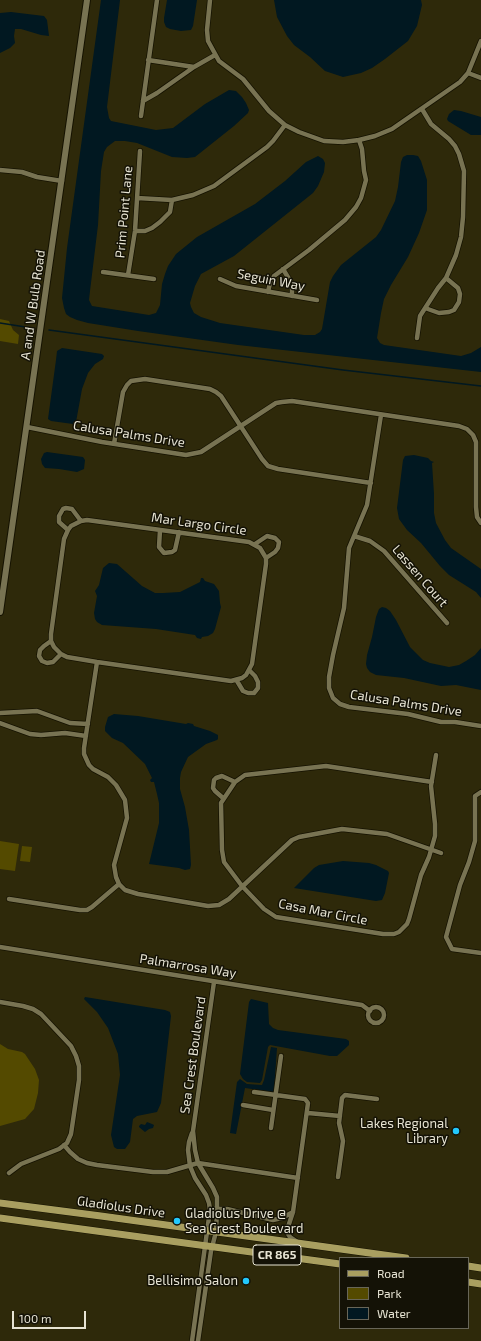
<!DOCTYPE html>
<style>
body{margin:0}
#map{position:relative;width:481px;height:1341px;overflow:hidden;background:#2e290a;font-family:"Exo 2",sans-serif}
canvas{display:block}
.legend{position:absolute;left:339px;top:1257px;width:130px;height:72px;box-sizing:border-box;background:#141206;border:1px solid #686658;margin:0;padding:5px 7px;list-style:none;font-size:12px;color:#e7e4d3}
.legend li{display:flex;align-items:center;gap:8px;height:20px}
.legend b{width:20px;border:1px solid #686658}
.scale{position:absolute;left:12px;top:1311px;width:74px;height:18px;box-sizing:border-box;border:2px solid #e7e4d3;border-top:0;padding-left:5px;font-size:12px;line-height:14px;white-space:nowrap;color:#e7e4d3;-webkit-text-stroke:3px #141206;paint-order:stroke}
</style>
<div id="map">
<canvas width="481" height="1341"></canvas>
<ul class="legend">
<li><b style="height:5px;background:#a99f60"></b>Road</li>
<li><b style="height:11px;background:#544a00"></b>Park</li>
<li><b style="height:11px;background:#011821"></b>Water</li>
</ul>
<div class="scale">100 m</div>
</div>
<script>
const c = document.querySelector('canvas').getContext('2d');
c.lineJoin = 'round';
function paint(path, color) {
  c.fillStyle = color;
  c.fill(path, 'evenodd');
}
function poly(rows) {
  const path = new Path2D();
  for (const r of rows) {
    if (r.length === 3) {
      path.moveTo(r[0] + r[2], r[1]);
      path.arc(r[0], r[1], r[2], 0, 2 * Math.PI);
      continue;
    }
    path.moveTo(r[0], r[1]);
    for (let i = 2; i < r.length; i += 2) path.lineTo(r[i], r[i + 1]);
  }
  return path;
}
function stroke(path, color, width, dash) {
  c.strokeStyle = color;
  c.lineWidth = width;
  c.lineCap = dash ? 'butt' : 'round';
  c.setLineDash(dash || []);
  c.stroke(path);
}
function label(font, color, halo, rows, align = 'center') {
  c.font = font + ' "Exo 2",sans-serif';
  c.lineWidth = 3;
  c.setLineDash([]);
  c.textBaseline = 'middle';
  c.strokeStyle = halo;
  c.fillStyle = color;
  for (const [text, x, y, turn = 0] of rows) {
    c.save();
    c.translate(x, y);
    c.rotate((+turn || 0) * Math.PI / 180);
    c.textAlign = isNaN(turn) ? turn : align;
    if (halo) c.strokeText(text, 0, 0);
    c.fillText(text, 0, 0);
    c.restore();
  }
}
const green = poly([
 [0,319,9,321,13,330,19,335,18,344,0,341],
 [0,841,19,844,15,871,0,869],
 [22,846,32,847,30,862,20,861],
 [0,1044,8,1049,22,1052,25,1054,35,1069,39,1080,38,1093,34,1109,25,1119,0,1126]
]);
const water = poly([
 [101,0,120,0,107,107,109,118,111,121,156,130,173,128,205,104,229,90,236,91,242,97,246,103,249,110,248,113,234,126,195,157,187,158,172,157,137,143,125,141,115,141,107,147,104,152,101,171,98,225,90,291,89,300,92,306,149,315,156,313,160,305,162,284,165,274,168,266,176,254,197,237,255,204,285,181,306,162,318,156,323,159,325,163,324,172,318,186,313,193,234,256,201,274,195,286,190,303,191,307,194,313,201,317,220,323,304,335,315,335,320,332,322,329,330,282,333,276,341,265,376,237,381,230,395,201,398,187,401,162,403,157,407,155,413,155,418,156,421,161,427,180,427,210,419,233,408,257,391,285,384,299,381,313,377,338,380,343,384,345,461,356,471,353,481,347,481,372,238,345,138,331,88,323,77,320,70,317,66,314,64,308,62,298,67,248],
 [167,0,197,0,193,26,191,30,181,31,170,29,166,27,164,22,164,18],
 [274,0,421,0,422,5,417,26,408,41,385,59,372,68,361,73,343,77,325,71,310,57,294,45,287,36,277,17],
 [11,12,44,16,47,20,49,36,41,35,21,29,15,29,14,36,15,43,10,48,0,53,0,13],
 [454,110,461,111,481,117,481,135,471,135,448,121,447,119,449,114],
 [62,348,102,354,104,356,103,359,95,364,88,373,82,389,76,422,73,424,51,421,48,419,56,360,57,351],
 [47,452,83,457,85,460,84,469,77,472,59,469,45,468,42,464,41,459,44,453],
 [414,455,428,458,431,461,434,462,432,463,434,494,434,513,436,523,445,540,451,548,481,569,481,598,476,592,449,575,440,566,421,543,407,530,399,519,397,508,403,460,405,456],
 [109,563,117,564,142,586,155,593,163,593,180,592,200,582,201,578,203,578,205,581,214,584,219,591,220,603,221,607,215,629,213,633,208,636,202,637,201,639,197,638,195,635,156,629,102,625,97,622,95,619,94,613,97,596,95,591,99,585,103,568],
 [382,607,386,608,390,611,396,620,410,647,423,660,430,663,449,667,459,665,466,661,475,655,481,648,481,690,456,685,441,686,404,678,376,675,370,672,367,668,366,664,367,655,372,637,376,617,379,609],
 [114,714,138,716,186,724,188,723,193,724,194,726,210,731,218,735,218,739,217,740,206,744,188,757,181,772,180,778,180,789,185,807,189,830,191,865,190,869,185,870,179,868,149,864,159,823,159,803,157,794,154,782,151,782,150,780,152,778,145,764,123,743,112,738,105,731,105,727,108,717],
 [343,861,369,863,376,865,388,871,389,873,385,893,382,900,376,901,294,888,314,868,319,865],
 [85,997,165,1010,170,1012,171,1016,161,1103,157,1112,137,1116,133,1119,130,1142,125,1149,117,1149,114,1147,111,1135,120,1075,118,1054,108,1028,97,1012,84,999],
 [251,999,268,1003,269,1024,273,1028,278,1030,346,1039,349,1041,349,1045,337,1056,330,1056,270,1045,268,1047,262,1080,260,1083,247,1082,243,1079,240,1074,249,1002],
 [271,1047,277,1048,274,1092,245,1088,236,1134,230,1133,237,1082,240,1079,247,1084,262,1085,264,1080],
 [147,1122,152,1124,154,1125,153,1128,149,1129,145,1132,139,1127,139,1126,141,1124,145,1125]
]);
const stream = poly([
 [0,323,32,328],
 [49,330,343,370,481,386]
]);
const minor = poly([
 [210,0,207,30,208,41,219,61,243,79,269,111,285,125,299,132,324,141,343,142,359,140,375,136,392,129,460,82,468,73,481,41],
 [148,60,194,67],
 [468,73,481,78],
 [143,101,157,93,194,67,215,55],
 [141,116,157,0],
 [0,170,22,172,37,177,62,181],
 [137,198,172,200,193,195,214,186,267,147,273,141,285,125],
 [135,231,145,231,152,228,160,222,170,212,172,200],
 [283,269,292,284,292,296],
 [103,272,154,279],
 [128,275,135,231,140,151],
 [220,279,236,286,317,300],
 [268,292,270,283,274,276,309,250,345,220,356,207,361,198,366,180,364,171,362,149,359,140],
 [425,308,439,313,449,312,454,310,459,302,460,294,458,288,446,278],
 [417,338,420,316,438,288,446,278,456,255,461,237,463,217,464,171,459,154,455,146,449,139,431,124,422,109],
 [381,415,367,505,349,548,344,608,333,655,329,677,329,688,333,698,340,704,349,707,408,714,441,722,455,722,481,726],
 [27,427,102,442,186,455,201,452,276,403,282,402,292,401,459,426,467,429,473,435,476,442,476,507,477,517,481,523],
 [114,444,123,392,127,385,131,381,145,379,210,389,216,392,221,396,262,459,268,466,278,469,371,483],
 [87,520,249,542,260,548,266,558,266,564,252,664,246,675,242,678,231,681,97,662,67,657,61,654,54,647,51,641,51,634,64,539,68,530,71,526,81,521,87,520],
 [68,530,59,522,59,516,63,509,66,508,72,509,81,521],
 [160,530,159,547,164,553,172,552,175,550,179,532],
 [354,536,370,541,384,551,447,623],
 [255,544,267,536,275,538,279,542,278,548,275,552,266,558],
 [51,641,44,646,40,650,39,656,42,661,47,663,53,662,61,654],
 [97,662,84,748,84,754,89,765,93,769,108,777,116,785,125,800,127,818,114,865,116,877,119,884,125,890,138,894,208,906,219,905,229,899,292,840,299,837,342,829,387,834,441,853],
 [237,681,243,691,248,693,254,693,258,688,258,682,255,676,250,671],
 [0,713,37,711,70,723,88,724],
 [0,723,30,734,41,735,65,733,86,736],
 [432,782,326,766,245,775,235,782,221,803,222,850,224,862,242,886,264,909,276,917,383,934,394,934,399,932,407,924,409,919,421,875,429,857,435,836,435,824,431,786,436,755],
 [481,792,475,796,475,841,469,862,460,885,446,937,452,949,481,953],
 [223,798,215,791,213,788,214,780,216,778,222,776,235,782],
 [9,899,80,910,87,910,92,907,119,884],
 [0,947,362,1005,370,1011],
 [0,1002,23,1006,33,1009,41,1014,71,1046,76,1056,79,1066,79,1080,71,1134,67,1143,59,1149,21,1164,9,1173],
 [376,1015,8],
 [254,1092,305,1099,308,1103,293,1212,288,1227,287,1232,290,1237,296,1241],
 [243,1105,273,1110],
 [308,1113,340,1116],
 [271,1128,281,1056],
 [64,1145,70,1152,78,1159,87,1163,97,1165,153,1172,167,1172,198,1163,298,1178],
 [338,1177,343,1141,339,1123,342,1098,345,1095,377,1099],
 [214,1209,227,1209,273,1220,282,1218,293,1212],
 [192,1341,210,1210,209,1203,206,1195,195,1178,190,1166,188,1150,189,1142,192,1133],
 [198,1341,211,1251,216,1232,217,1209,217,1197,213,1188,198,1163,195,1150,193,1131,214,982]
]);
const tertiary = poly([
 [0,612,87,0]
]);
const primary = poly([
 [0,1203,101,1216,406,1258],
 [0,1218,340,1264],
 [468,1266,481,1268],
 [468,1282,481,1284]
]);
const markers = [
 [456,1131,4,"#22c9fe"],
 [177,1221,4,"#22c9fe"],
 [246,1281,4,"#22c9fe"]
];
const shields = [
 [277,1255,48]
];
const shieldNames = [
 ["CR 865",277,1255]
];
const streetNames = [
 ["Prim Point Lane",124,212,-85],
 ["Seguin Way",271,280,11],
 ["A and W Bulb Road",33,305,-82],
 ["Calusa Palms Drive",129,434,9],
 ["Mar Largo Circle",199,524,8],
 ["Lassen Court",420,576,49],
 ["Calusa Palms Drive",406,703,9],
 ["Casa Mar Circle",323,912,11],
 ["Palmarrosa Way",188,966,9],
 ["Sea Crest Boulevard",193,1055,-82],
 ["Gladiolus Drive",121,1207,8]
];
const poiNames = [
 ["Lakes Regional",448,1124],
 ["Library",448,1139],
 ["Gladiolus Drive @",185,1214,"left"],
 ["Sea Crest Boulevard",185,1229,"left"],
 ["Bellisimo Salon",238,1281]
];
paint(green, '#544a00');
paint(water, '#011821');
stroke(stream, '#011821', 1.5);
stroke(minor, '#151200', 6);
stroke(tertiary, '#151200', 8);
stroke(primary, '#151200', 8);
stroke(minor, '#787352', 4.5);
stroke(tertiary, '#787352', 6);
stroke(primary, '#a99f60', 7);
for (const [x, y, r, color] of markers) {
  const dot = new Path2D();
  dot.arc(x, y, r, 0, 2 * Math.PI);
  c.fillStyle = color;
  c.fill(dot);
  stroke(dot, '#141206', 1.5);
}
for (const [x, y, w] of shields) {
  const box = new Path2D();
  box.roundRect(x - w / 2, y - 10, w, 20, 3);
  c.fillStyle = '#141206';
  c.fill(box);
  stroke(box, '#e7e4d3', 1);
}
label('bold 12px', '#e7e4d3', null, shieldNames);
label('13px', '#e7e4d3', '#141206', streetNames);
label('13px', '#e7e4d3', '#141206', poiNames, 'right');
</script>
